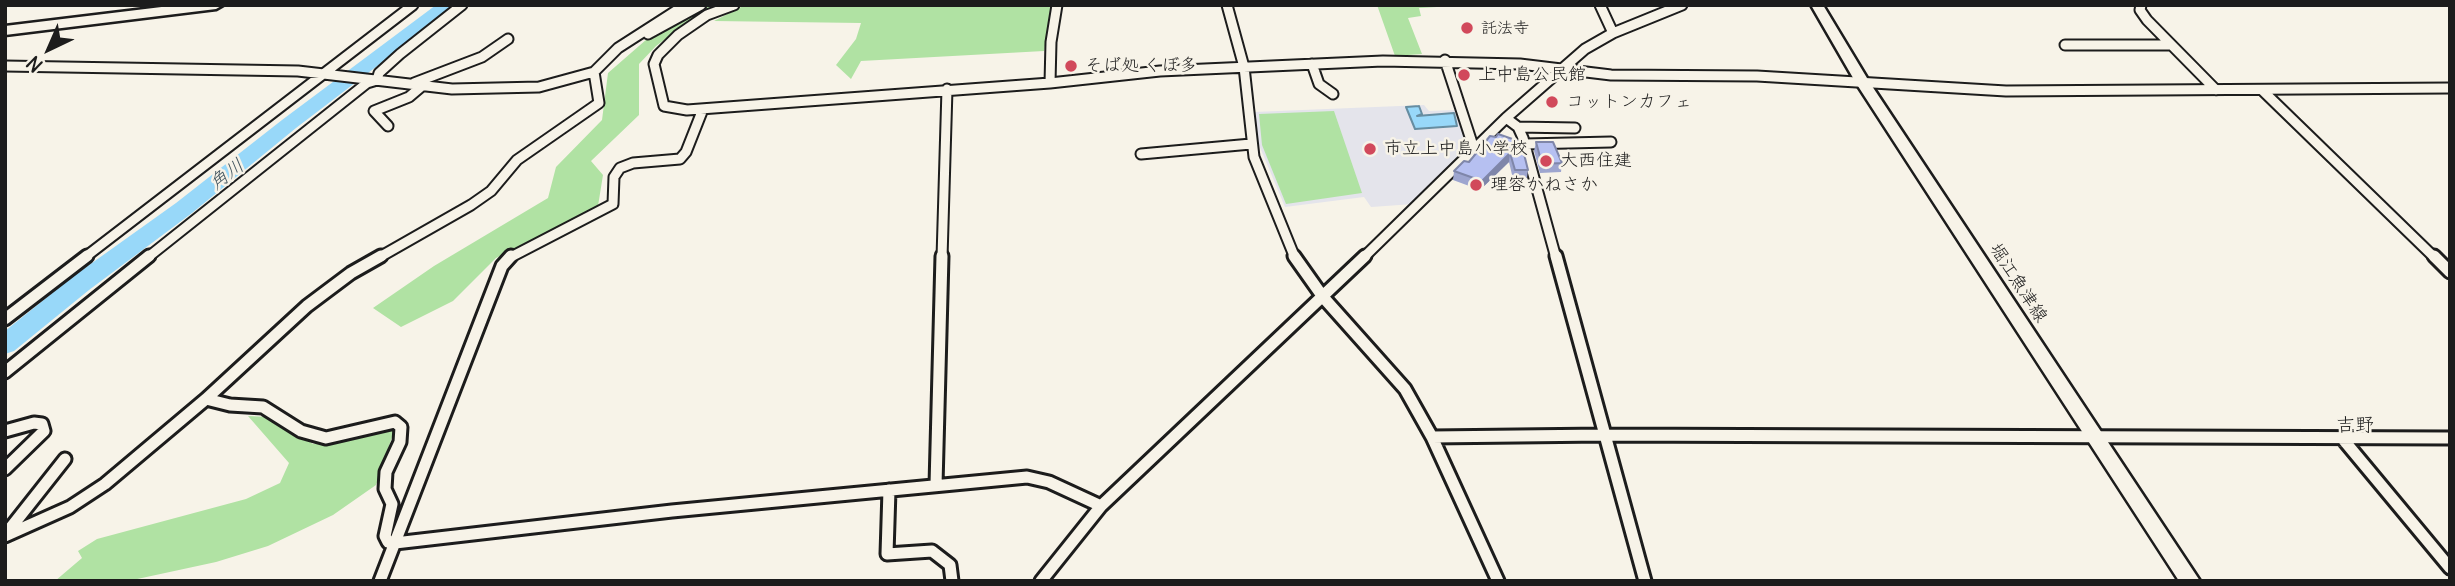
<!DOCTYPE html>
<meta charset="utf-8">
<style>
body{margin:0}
#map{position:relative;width:2455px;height:586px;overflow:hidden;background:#f7f3e8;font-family:Delius,sans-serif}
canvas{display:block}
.frame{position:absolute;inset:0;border:7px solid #1c1c1c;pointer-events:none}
.north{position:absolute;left:14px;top:14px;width:70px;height:70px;-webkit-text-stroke:5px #f7f3e8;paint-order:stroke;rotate:224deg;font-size:19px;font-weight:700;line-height:28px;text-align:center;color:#1c1c1c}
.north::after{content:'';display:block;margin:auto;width:24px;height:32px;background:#1c1c1c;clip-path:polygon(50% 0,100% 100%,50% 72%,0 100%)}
</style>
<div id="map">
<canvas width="2455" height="586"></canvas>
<div class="frame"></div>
<div class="north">N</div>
</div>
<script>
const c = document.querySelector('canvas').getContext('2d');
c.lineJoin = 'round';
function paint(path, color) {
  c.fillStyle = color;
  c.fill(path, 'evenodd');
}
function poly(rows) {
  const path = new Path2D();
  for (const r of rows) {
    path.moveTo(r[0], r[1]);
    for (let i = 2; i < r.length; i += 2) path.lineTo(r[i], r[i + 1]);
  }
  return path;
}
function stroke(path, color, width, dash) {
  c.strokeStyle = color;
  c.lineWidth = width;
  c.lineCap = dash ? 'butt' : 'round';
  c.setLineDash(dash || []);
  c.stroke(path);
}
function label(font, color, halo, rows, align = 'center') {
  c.font = font + ' Delius,"Klee One",sans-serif';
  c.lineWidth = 5;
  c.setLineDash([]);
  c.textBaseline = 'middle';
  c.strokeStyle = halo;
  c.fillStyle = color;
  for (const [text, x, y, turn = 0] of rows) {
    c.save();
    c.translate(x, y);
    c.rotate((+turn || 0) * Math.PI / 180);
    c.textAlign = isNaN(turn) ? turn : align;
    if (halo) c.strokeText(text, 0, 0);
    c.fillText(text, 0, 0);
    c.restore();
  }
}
const built = poly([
 [1424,105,1429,111,1456,110,1468,145,1413,204,1371,207,1364,197,1285,207,1259,145,1254,112]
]);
const green = poly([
 [705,5,722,5,699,14,656,46,639,64,639,115,591,161,603,175,598,206,496,258,453,301,401,327,373,308,434,266,548,198,556,167,602,120,608,73,647,39],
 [745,5,1052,5,1044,51,861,61,851,79,836,65,856,39,861,23,714,21],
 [1377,5,1436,5,1437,7,1419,8,1421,16,1408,18,1422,54,1395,56],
 [1334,111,1362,193,1286,204,1262,145,1259,114],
 [248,416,269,417,313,444,348,441,387,426,394,431,376,485,333,515,268,546,216,562,128,581,55,581,82,558,78,551,97,539,246,499,280,483,289,463]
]);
const water = poly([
 [1419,106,1422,114,1417,116,1454,113,1457,126,1415,129,1406,107,1419,106]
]);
const river = poly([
 [436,5,457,5,296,128,192,213,89,290,14,351,5,354,5,331,71,278,176,203,282,120,436,5]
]);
const streetFar1 = poly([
 [734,5,707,15,678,35,658,55,654,64,664,106,687,110,1050,83,1160,71,1383,61,1520,64,1611,75,1757,76,2006,91,2450,88],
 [1227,5,1244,67,1254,157,1295,258],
 [1600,5,1613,33],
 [2141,5,2140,10,2147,20,2216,90],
 [648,34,701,5],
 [2065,45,2171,45],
 [1445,60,1474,149],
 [1312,64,1319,84,1333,94],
 [5,66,298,71,452,89,539,87,594,72,618,48,685,5],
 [414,83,482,57,508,39],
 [1050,83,1051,42,1057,5],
 [2262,90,2435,258],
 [1506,118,1518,127,1523,138,1556,258],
 [388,126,374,111,409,97,422,86],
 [1518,127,1575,128],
 [1525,144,1611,142],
 [1141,154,1251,144],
 [84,258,413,5],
 [147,258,367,83,377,80,379,73,400,54,462,5],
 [378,258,471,205,491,191,517,160,599,103,594,72],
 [509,258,613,204,614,177,620,168,633,163,680,159,686,152,703,109],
 [942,258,947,89],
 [1363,258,1506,118,1585,49,1613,33,1682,5]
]);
const street = poly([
 [1294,256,1323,297,1405,389,1432,437,1498,581],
 [1556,256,1645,581],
 [2434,256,2450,272],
 [5,319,87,256],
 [5,372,149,256],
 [206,399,230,405,263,407,301,431,326,438,395,422,401,427,400,442,386,472,385,489,392,504,385,536,388,542,395,543,672,511,1027,477,1049,482,1101,506],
 [5,431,34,423,42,424,44,431,5,469],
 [1432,437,1603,435,2450,438],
 [2342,438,2450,568],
 [936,485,942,256],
 [889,490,887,554,932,551,950,565,952,581],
 [5,535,65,459],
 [5,536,70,507,105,484,206,399,307,306,351,273,381,256],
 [380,581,502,266,511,256],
 [1041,581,1101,506,1365,256]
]);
const secondary = poly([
 [1811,5,1823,5,1870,83,2200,581,2179,581,1856,83,1811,5]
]);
const highway = poly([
 [178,5,223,5,216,9,5,35,5,26,178,5]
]);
const wall = poly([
 [1521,142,1528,170,1527,178,1513,179,1509,162,1480,190,1453,180,1454,171,1469,162],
 [1536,142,1562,163,1561,172,1540,173,1534,151]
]);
const shadedWall = poly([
 [1510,153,1509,162,1480,190,1482,181]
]);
const building = poly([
 [1498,134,1521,142,1528,170,1515,170,1510,153,1482,181,1454,171,1464,161,1469,162,1490,136,1496,137,1498,134],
 [1536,142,1553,142,1562,163,1542,164,1536,142]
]);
const markers = [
 [1467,28,7,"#d1495b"],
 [1071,66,7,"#d1495b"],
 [1464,75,7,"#d1495b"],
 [1552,102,7,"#d1495b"],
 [1370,149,7,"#d1495b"],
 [1546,161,7,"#d1495b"],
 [1476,185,7,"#d1495b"]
];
const farPoinames = [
 ["託法寺",1481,28]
];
const poiNames = [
 ["そば処 くぼ多",1085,66],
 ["上中島公民館",1478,75],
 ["コットンカフェ",1566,102],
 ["市立上中島小学校",1384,149],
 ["大西住建",1560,161],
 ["理容かねさか",1490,185]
];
const streetNames = [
 ["堀江魚津線",2018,283,57]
];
const waterNames = [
 ["角川",227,175,-37]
];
const neighbourhoodNames = [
 ["吉野",2355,426]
];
paint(built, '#e4e4eb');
paint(green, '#b0e2a3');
paint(water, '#98d8f9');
stroke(water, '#668da1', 2);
paint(river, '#98d8f9');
stroke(streetFar1, '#1c1c1c', 13);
stroke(street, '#1c1c1c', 17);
stroke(secondary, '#1c1c1c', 5);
stroke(highway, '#1c1c1c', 5);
stroke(streetFar1, '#f7f3e8', 9);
stroke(street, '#f7f3e8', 11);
paint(secondary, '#f7f3e8');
paint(highway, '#f7f3e8');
paint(wall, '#9da5cf');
paint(shadedWall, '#7f86a9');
paint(building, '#b6c0f1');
stroke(building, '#7f86a9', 2);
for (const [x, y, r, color] of markers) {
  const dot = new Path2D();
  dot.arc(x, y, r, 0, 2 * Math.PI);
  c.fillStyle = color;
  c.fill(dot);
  stroke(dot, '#f7f3e8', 2.5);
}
label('16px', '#1c1c1c', '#f7f3e8', farPoinames, 'left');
label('18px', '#1c1c1c', '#f7f3e8', poiNames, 'left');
label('18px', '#1c1c1c', '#f7f3e8', streetNames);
label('italic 19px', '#41545e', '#f7f3e8', waterNames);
label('19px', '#1c1c1c', '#f7f3e8', neighbourhoodNames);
</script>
